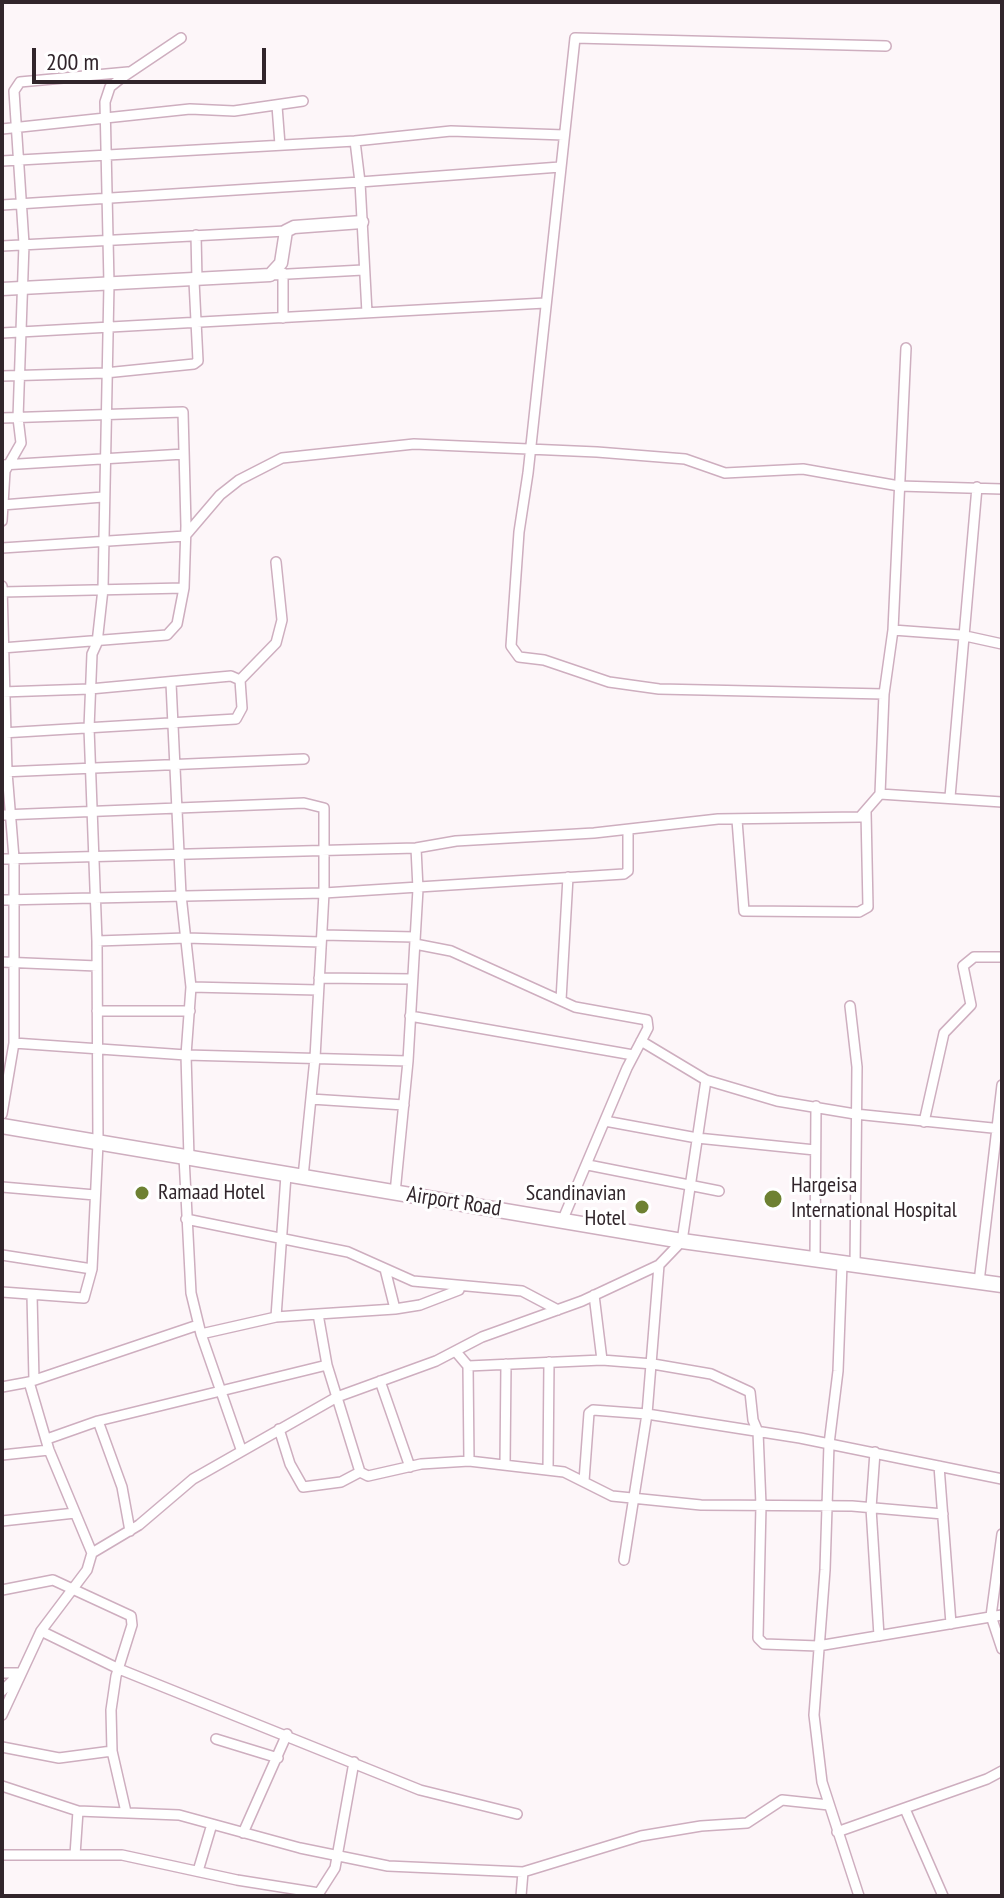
<!DOCTYPE html>
<style>
body{margin:0}
#map{position:relative;width:1004px;height:1898px;overflow:hidden;background:#fdf6f9;font-family:"PT Sans Narrow",sans-serif}
canvas{display:block}
.frame{position:absolute;inset:0;border:4px solid #31252b;pointer-events:none}
.scale{position:absolute;left:32px;top:48px;width:234px;height:36px;box-sizing:border-box;border:4px solid #31252b;border-top:0;padding-left:10px;font-size:24px;line-height:28px;white-space:nowrap;color:#31252b;-webkit-text-stroke:6px #fff;paint-order:stroke}
</style>
<div id="map">
<canvas width="1004" height="1898"></canvas>
<div class="frame"></div>
<div class="scale">200 m</div>
</div>
<script>
const c = document.querySelector('canvas').getContext('2d');
c.lineJoin = 'round';
function poly(rows) {
  const path = new Path2D();
  for (const r of rows) {
    path.moveTo(r[0], r[1]);
    for (let i = 2; i < r.length; i += 2) path.lineTo(r[i], r[i + 1]);
  }
  return path;
}
function stroke(path, color, width, dash) {
  c.strokeStyle = color;
  c.lineWidth = width;
  c.lineCap = dash ? 'butt' : 'round';
  c.setLineDash(dash || []);
  c.stroke(path);
}
function label(font, color, halo, rows, align = 'center') {
  c.font = font + ' "PT Sans Narrow",sans-serif';
  c.lineWidth = 6;
  c.setLineDash([]);
  c.textBaseline = 'middle';
  c.strokeStyle = halo;
  c.fillStyle = color;
  for (const [text, x, y, turn = 0] of rows) {
    c.save();
    c.translate(x, y);
    c.rotate((+turn || 0) * Math.PI / 180);
    c.textAlign = isNaN(turn) ? turn : align;
    if (halo) c.strokeText(text, 0, 0);
    c.fillText(text, 0, 0);
    c.restore();
  }
}
const minor = poly([
 [277,106,280,145],
 [2,129,190,109,234,111,303,101],
 [355,141,451,131,564,135],
 [2,161,355,141,360,182,2,205],
 [196,235,197,280],
 [2,246,286,231],
 [270,275,363,270],
 [367,313,360,182,560,167],
 [283,318,283,273],
 [2,333,545,303],
 [2,376,105,373,194,364,198,361,194,281],
 [2,418,183,412,186,526,184,588,177,624,167,635,2,648],
 [2,465,184,454],
 [2,505,103,497],
 [2,521,5,471,21,443,18,418,24,244,14,91,20,82,128,72],
 [2,548,185,536,220,495,239,480,282,458,414,444,597,452,685,459,725,473,803,469,899,486,1002,489],
 [2,586,7,772,14,858,14,1043,2,1114],
 [2,592,184,588],
 [893,630,961,635,1002,644],
 [240,680,276,643,282,620,276,562],
 [171,683,181,895,191,987,186,1055,189,1158],
 [2,692,90,689,231,676,240,680],
 [884,694,659,689,609,682,544,660,519,657,511,646,519,532,528,473,575,38,886,46],
 [2,733,236,719,242,708,240,680],
 [2,772,304,759],
 [880,794,1002,802],
 [950,797,977,487],
 [2,815,304,803,324,808,324,893,315,1058,303,1177],
 [737,820,744,911,859,912,868,907,866,812],
 [2,859,416,848,456,841,594,833,718,819,860,817,880,794,884,694,893,630,906,348],
 [2,900,324,893,624,874,628,871,628,830],
 [322,935,415,937],
 [97,941,186,938,321,942],
 [415,944,451,951,575,1007,647,1020,648,1028,627,1068,563,1219],
 [2,962,97,966],
 [319,978,412,979],
 [191,987,318,990],
 [561,1000,568,877],
 [850,1006,857,1067,855,1266],
 [97,1011,190,1011],
 [410,1016,633,1055],
 [641,1041,706,1080,777,1101,855,1114,1002,1129],
 [14,1043,186,1055,408,1061],
 [311,1099,404,1105],
 [605,1121,697,1138,815,1150],
 [924,1122,944,1033,971,1005,963,966,974,957,1002,957],
 [184,1157,191,1293,201,1334,241,1449],
 [588,1165,719,1191],
 [2,1187,95,1195],
 [395,1193,408,1061,418,889,416,848],
 [186,1219,348,1252,413,1281,522,1291,558,1310],
 [2,1255,92,1269],
 [815,1259,816,1106],
 [842,1264,838,1371,829,1444,825,1570,814,1715,822,1782,859,1896],
 [385,1269,395,1309],
 [979,1282,1002,1085],
 [2,1292,84,1298,92,1269,98,1143,97,941,89,728,92,654,97,643,103,589,109,284,105,102,110,87,120,79,181,38],
 [32,1295,34,1380],
 [594,1295,602,1360],
 [318,1314,395,1309,420,1305,459,1290],
 [276,1317,286,1175],
 [201,1334,276,1317,318,1314,327,1365,360,1472],
 [457,1353,468,1366,469,1461],
 [468,1366,602,1360,653,1364,711,1374,750,1392,753,1420,758,1432,761,1505,758,1638,764,1644,818,1646,1002,1615],
 [380,1381,410,1467],
 [29,1382,49,1450,92,1553],
 [2,1387,29,1382,198,1325],
 [98,1421,122,1487,130,1531],
 [279,1429,290,1464,303,1487,341,1482,360,1472,368,1476,421,1464,469,1461,564,1472,612,1496,701,1505,852,1506,943,1514],
 [47,1439,98,1421,327,1365],
 [875,1452,871,1508,879,1636],
 [2,1455,49,1450],
 [505,1465,506,1364],
 [939,1466,951,1624],
 [548,1470,549,1362],
 [584,1481,589,1413,593,1410,647,1414,800,1438,1002,1479],
 [2,1521,75,1513],
 [1002,1534,991,1616,1002,1649],
 [624,1560,647,1414,659,1265],
 [2,1590,53,1580,131,1616,132,1625,116,1676,111,1710,112,1751,126,1812],
 [41,1631,119,1669,420,1790,517,1814],
 [2,1673,20,1673],
 [2,1691,18,1675],
 [2,1715,41,1631,87,1570,92,1553,139,1525,193,1479,337,1397,436,1361,482,1337,582,1301,659,1265,682,1241,706,1080],
 [216,1739,278,1758],
 [2,1747,59,1758,112,1751],
 [2,1786,78,1811,179,1815,300,1848,388,1866,523,1872,641,1836,701,1826,747,1823,782,1800,829,1805],
 [905,1809,943,1896],
 [837,1832,987,1779,1002,1771],
 [243,1833,287,1734],
 [2,1855,122,1855,237,1880,319,1893,335,1868,354,1762],
 [75,1855,78,1811],
 [198,1871,212,1824],
 [521,1896,523,1872]
]);
const tertiary = poly([
 [2,289,270,275,281,263,286,231,294,227,362,222]
]);
const secondary = poly([
 [2,1126,682,1241,1002,1285]
]);
const markers = [
 [142,1193,8,"#6e8132"],
 [773,1199,10,"#6e8132"],
 [642,1207,8,"#6e8132"]
];
const poiNames = [
 ["Hargeisa",791,1186],
 ["International Hospital",791,1211],
 ["Ramaad Hotel",158,1193],
 ["Scandinavian",626,1194,"right"],
 ["Hotel",626,1219,"right"]
];
const streetNames = [
 ["Airport Road",454,1202,9]
];
stroke(minor, '#ceaebf', 12);
stroke(tertiary, '#ceaebf', 15);
stroke(secondary, '#ceaebf', 17);
stroke(minor, '#fff', 9);
stroke(tertiary, '#fff', 12);
stroke(secondary, '#fff', 14);
for (const [x, y, r, color] of markers) {
  const dot = new Path2D();
  dot.arc(x, y, r, 0, 2 * Math.PI);
  c.fillStyle = color;
  c.fill(dot);
  stroke(dot, '#fff', 3);
}
label('22px', '#31252b', '#fff', poiNames, 'left');
label('22px', '#31252b', '#fff', streetNames);
</script>
